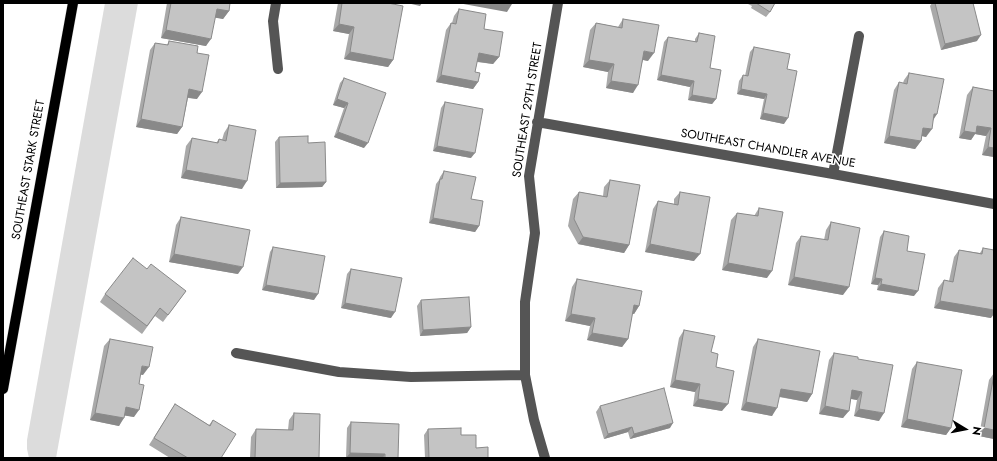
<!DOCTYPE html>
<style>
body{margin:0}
#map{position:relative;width:997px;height:461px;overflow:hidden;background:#fff;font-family:Jost,sans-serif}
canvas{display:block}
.frame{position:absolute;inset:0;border:4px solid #000;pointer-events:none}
.north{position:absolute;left:945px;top:409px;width:40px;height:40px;-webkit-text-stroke:3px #fff;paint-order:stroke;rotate:100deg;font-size:11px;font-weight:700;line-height:16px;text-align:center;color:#000}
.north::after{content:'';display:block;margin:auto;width:14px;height:18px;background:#000;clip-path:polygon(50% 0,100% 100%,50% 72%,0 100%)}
</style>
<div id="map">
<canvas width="997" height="461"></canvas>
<div class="frame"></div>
<div class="north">N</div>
</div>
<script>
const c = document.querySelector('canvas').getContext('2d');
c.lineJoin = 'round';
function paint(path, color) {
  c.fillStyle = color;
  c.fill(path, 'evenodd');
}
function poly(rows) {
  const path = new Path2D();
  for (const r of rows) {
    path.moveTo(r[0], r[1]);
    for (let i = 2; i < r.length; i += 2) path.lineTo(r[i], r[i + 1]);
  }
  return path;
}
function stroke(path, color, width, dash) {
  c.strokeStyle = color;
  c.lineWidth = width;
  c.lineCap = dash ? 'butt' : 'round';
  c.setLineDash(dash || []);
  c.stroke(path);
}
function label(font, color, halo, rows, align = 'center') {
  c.font = font + ' Jost,sans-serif';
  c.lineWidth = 3;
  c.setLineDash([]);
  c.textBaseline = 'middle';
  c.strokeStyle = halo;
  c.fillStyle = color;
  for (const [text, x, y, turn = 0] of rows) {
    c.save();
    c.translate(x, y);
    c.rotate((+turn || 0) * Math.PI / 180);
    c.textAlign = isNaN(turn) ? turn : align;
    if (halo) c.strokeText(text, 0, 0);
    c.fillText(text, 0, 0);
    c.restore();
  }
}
const green = poly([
 [105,3,138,3,56,458,29,458,27,449,27,440]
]);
const minor = poly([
 [276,3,273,21,278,69],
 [537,122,833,174,994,204],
 [833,174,859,36],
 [236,353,339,372,411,377,525,375],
 [545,458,534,420,525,375,525,302,535,233,529,176,558,3]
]);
const major = poly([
 [3,389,73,3]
]);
const wall = poly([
 [167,3,230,3,229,11,223,19,215,17,206,46,161,38],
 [338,3,388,3,393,60,388,67,344,59,349,34,333,31],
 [746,3,775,3,770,12,766,17,751,8,752,6],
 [932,3,973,3,977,41,941,50,930,6],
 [459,9,484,29,499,57,493,64,477,62,475,72,478,82,473,89,436,82,446,30,451,23,452,23,454,16],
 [623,19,648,61,643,60,633,93,606,88,608,72,583,67,590,30,596,23,618,27],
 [699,33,710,68,716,99,712,104,688,100,690,87,657,80,664,42,668,37,695,42,695,39],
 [169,41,197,53,197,99,188,98,182,127,177,134,136,127,150,50,155,43,167,45],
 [754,47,787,69,784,124,760,119,764,99,737,94,739,81,743,75,745,76,750,52],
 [909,73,933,119,926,137,922,136,921,141,915,149,884,143,894,90,899,82,903,83,904,80],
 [344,78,364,148,334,137,344,108,333,105,340,83],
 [973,87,994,91,994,157,982,155,986,136,975,134,971,140,959,138,967,95],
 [445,102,471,158,433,151,441,108],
 [229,125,242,189,181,178,186,146,192,138,216,143,219,139,222,140,224,133],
 [279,137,308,143,326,182,322,187,276,188,275,142],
 [444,171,471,199,479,226,475,232,429,223,436,184,439,180,440,177],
 [610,180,629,245,624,253,578,244,568,226,573,199,579,192,603,196,604,187],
 [680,192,694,261,645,252,653,209,658,201,674,204,674,199],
 [759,208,767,278,722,270,731,220,737,213,754,216],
 [181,217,238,274,169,262,176,225],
 [831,222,843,295,788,285,796,243,801,236,824,240,826,230],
 [884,231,907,251,914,296,877,290,878,285,871,284,880,237],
 [273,247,314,300,262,290,270,252],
 [983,248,991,318,934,308,938,288,944,280,949,281,954,257,959,250,980,253],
 [147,269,186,291,163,322,155,316,142,334,100,302,105,294],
 [351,269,391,318,341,308,347,274],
 [577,279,639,306,634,314,632,313,628,339,622,347,587,340,590,326,565,321,572,287],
 [421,300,471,327,467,333,420,336,417,306],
 [684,330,711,352,716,367,722,411,693,406,695,392,670,387,679,338],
 [110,339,143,375,140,374,134,417,124,415,119,426,90,420,104,346],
 [758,339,812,394,807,402,779,397,772,416,741,410,753,347],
 [834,353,858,359,879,421,854,416,857,400,851,399,843,418,819,414,829,360],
 [917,362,951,428,946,435,901,427,912,369],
 [994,373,994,439,979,436,989,380],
 [175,404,209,425,213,420,221,458,170,458,149,445],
 [600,406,670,428,630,439,628,432,604,439,596,412],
 [294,413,319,458,250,458,251,437,256,429,288,430,289,420],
 [351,422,398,458,346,458,347,428],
 [428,429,461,435,488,458,425,458,424,435]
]);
const shadedWall = poly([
 [407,3,422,3,420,6],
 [458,3,505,3,512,4,507,12],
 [217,9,229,11,223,19,211,17],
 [339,24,354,27,349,34,333,31],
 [166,30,211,39,206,46,161,38],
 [981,35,977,41,941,50,945,44],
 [644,51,654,53,648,61,639,59],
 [350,52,393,60,388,67,344,59],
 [479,53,499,57,493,64,473,61],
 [589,60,614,64,608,72,583,67],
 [441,75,478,82,473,89,436,82],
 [661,75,694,81,690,87,657,80],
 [611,81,638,85,633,93,606,88],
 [189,89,202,92,197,99,184,97],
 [741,89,767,94,764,99,737,94],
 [692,95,716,99,712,104,688,100],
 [337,99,348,103,344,108,333,105],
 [763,113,788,118,784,124,760,119],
 [934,114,937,114,932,122],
 [141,119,182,127,177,134,136,127],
 [977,126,991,128,986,136,975,134,971,140,959,138,964,131],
 [923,128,932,129,926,137,918,135],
 [338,132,368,143,364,148,334,137],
 [889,136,921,141,915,149,884,143],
 [437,146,475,153,471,158,433,151],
 [988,147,994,148,994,157,982,155],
 [186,170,247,181,242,189,181,178],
 [326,182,322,187,276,188,280,183],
 [433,218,479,226,475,232,429,223],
 [583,237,629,245,624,253,578,244],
 [650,244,700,254,694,261,645,252],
 [174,254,243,267,238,274,169,262],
 [728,263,772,271,767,278,722,270],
 [794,277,849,287,843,295,788,285],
 [875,278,882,279,878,285,871,284],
 [881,284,918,291,914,296,877,290],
 [266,285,318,294,314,300,262,290],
 [940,301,994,310,994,314,991,318,934,308],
 [345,303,395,312,391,318,341,308],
 [634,305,639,306,634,314,628,312],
 [571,314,595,318,590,326,565,321],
 [471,327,467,333,420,336,423,330],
 [592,333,628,339,622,347,587,340],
 [142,366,149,367,143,375,137,374],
 [675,380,700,384,695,392,670,387],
 [781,389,812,394,807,402,776,396],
 [852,390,862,392,857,400,847,398],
 [698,399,728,404,722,411,693,406],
 [746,402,777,408,772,416,741,410],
 [825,406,849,411,843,418,819,414],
 [126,407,139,410,134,417,121,415],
 [859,409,884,413,879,421,854,416],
 [95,413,124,418,119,426,90,420],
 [907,419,951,428,946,435,901,427],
 [673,423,670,428,630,439,634,434],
 [632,427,628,432,604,439,608,434],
 [984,428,994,430,994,439,979,436],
 [350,453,385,454,383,458,346,458]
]);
const building = poly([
 [171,3,230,3,229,11,217,9,211,39,166,30,171,3],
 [342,3,388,3,403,6,393,60,350,52,354,27,339,24,342,3],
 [756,3,775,3,770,12,756,3],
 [935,3,973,3,981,35,945,44,935,3],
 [459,9,486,14,484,29,503,32,499,57,479,53,475,72,480,73,478,82,441,75,451,23,456,24,459,9],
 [623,19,659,25,654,53,644,51,638,85,611,81,614,64,589,60,596,23,622,28,623,19],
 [699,33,715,36,710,68,721,70,716,99,692,95,694,81,661,75,668,37,697,42,699,33],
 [169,41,198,46,197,53,209,55,202,92,189,89,182,127,141,119,155,43,168,45,169,41],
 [754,47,790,54,787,69,797,71,788,118,763,113,767,94,741,89,743,75,748,76,754,47],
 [909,73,944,79,937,114,934,114,932,129,923,128,921,141,889,136,899,82,907,84,909,73],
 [344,78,386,93,368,143,338,132,348,103,337,99,344,78],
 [973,87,994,91,994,148,988,147,991,128,977,126,976,133,964,131,973,87],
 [445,102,483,109,475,153,437,146,445,102],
 [229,125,256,130,247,181,186,170,192,138,218,143,219,139,226,141,229,125],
 [308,136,308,143,325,142,326,182,280,183,279,137,308,136],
 [444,171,476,177,471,199,483,201,479,226,433,218,440,179,442,179,444,171],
 [610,180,640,185,629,245,583,237,574,219,579,192,607,197,610,180],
 [680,192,710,197,700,254,650,244,658,201,678,205,680,192],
 [759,208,783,212,772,271,728,263,737,213,758,216,759,208],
 [181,217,250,230,243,267,174,254,181,217],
 [831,222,860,228,849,287,794,277,801,236,828,240,831,222],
 [884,231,909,236,907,251,925,254,918,291,881,284,882,279,875,278,884,231],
 [273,247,325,256,318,294,266,285,273,247],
 [983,248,994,250,994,310,940,301,944,280,953,282,959,250,982,254,983,248],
 [133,258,147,269,151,264,186,291,168,315,160,308,147,326,105,294,133,258],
 [351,269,402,278,395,312,345,303,351,269],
 [577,279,642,291,639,306,634,305,628,339,592,333,595,318,571,314,577,279],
 [469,297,471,327,423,330,421,300,469,297],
 [684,330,715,336,711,352,718,354,716,367,734,371,728,404,698,399,700,384,675,380,684,330],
 [110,339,153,347,149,367,142,366,139,384,144,385,139,410,126,407,124,418,95,413,110,339],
 [758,339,820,351,812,394,781,389,777,408,746,402,758,339],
 [834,353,858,357,858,359,893,365,884,413,859,409,862,392,852,390,849,411,825,406,834,353],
 [917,362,962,370,951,428,907,419,917,362],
 [994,375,994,430,984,428,994,375],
 [664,388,673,423,634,434,632,427,608,434,600,406,664,388],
 [175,404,210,426,213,420,236,434,221,458,188,458,154,438,175,404],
 [294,413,320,414,319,458,255,458,256,429,293,430,294,413],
 [351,422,399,424,398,458,385,458,385,454,350,453,351,422],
 [461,428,461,435,476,435,476,448,488,447,488,458,429,458,428,429,461,428]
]);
const streetNames = [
 ["SOUTHEAST 29TH STREET",528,110,-81],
 ["SOUTHEAST CHANDLER AVENUE",768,149,10],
 ["SOUTHEAST STARK STREET",29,170,-80]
];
paint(green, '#dcdcdc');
stroke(major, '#dbdbdb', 11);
stroke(minor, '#555', 10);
stroke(major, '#000', 10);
paint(wall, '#a9a9a9');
paint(shadedWall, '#898989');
paint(building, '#c4c4c4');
stroke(building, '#898989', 1);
label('12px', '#000', '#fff', streetNames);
</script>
